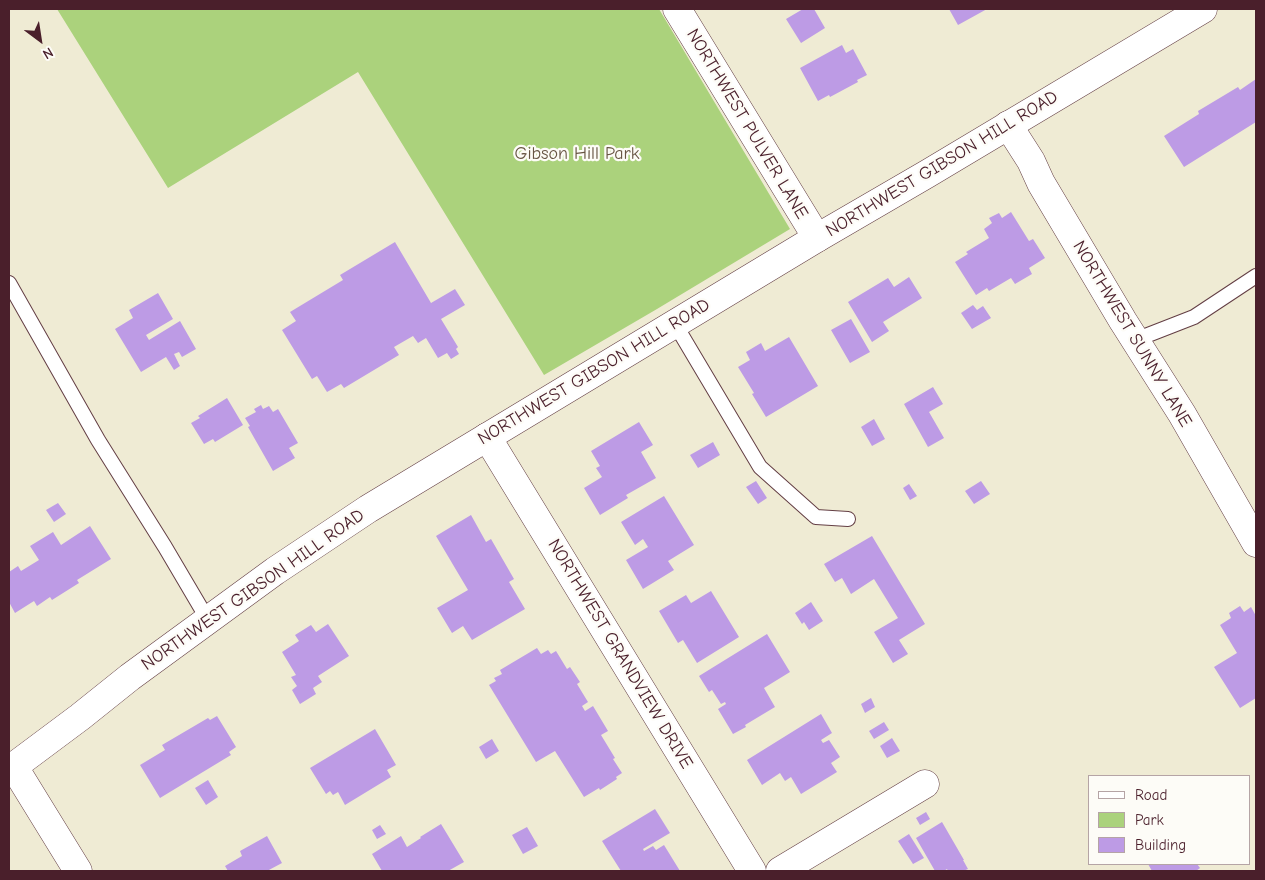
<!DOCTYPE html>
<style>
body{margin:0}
#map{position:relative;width:1265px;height:880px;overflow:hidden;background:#efebd4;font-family:"Comic Neue",sans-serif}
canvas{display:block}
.frame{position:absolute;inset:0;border:10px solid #4a1f2b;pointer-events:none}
.legend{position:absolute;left:1088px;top:775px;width:162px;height:90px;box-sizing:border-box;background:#fdfcf7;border:1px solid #b5a4a5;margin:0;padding:6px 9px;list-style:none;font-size:15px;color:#4a1f2b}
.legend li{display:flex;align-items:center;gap:10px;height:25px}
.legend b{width:25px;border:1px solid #b5a4a5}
.north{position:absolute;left:15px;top:15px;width:50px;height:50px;-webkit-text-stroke:4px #fdfcf7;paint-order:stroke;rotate:149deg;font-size:14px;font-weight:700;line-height:20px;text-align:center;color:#4a1f2b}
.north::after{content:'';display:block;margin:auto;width:18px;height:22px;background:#4a1f2b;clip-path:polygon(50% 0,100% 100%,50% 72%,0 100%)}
</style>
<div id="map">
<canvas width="1265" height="880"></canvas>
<div class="frame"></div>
<ul class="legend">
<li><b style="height:6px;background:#fff"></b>Road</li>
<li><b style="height:14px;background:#abd27c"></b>Park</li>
<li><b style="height:14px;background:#bd9be5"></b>Building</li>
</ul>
<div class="north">N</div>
</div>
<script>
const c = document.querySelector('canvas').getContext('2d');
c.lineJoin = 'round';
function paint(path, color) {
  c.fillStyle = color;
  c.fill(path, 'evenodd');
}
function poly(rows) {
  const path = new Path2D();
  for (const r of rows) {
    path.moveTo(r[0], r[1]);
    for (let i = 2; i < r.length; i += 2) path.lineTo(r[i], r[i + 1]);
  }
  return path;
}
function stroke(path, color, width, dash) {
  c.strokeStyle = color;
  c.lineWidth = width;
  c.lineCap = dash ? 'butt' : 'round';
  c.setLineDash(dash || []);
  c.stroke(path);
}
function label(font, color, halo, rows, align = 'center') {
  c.font = font + ' "Comic Neue",sans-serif';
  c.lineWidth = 4.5;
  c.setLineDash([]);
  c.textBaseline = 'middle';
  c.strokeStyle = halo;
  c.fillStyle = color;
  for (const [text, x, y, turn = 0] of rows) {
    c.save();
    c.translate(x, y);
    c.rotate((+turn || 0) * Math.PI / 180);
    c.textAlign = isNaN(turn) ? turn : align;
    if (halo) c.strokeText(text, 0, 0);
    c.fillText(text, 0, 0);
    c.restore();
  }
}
const green = poly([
 [57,9,659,9,790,229,657,309,544,375,358,72,168,188]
]);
const building = poly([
 [803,9,814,9,825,28,801,43,786,19],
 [949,9,987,9,958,25],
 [842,45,846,53,853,49,867,75,857,80,858,82,830,97,829,95,818,101,800,68],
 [1256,79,1256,122,1184,167,1164,136,1199,114,1198,111,1238,87,1240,90],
 [1011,212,1029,241,1033,239,1045,258,1029,268,1032,274,1015,284,1011,278,989,291,987,288,976,295,955,262,968,254,966,252,989,238,984,229,992,223,989,218,999,213,1002,218],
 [395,242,431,303,455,289,465,305,441,319,458,347,456,349,459,354,451,359,447,353,438,358,426,338,418,343,413,336,394,347,399,355,344,388,341,384,327,392,317,376,312,379,282,330,296,321,290,312,343,280,340,275],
 [909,277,922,298,883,322,889,331,872,342,848,302,888,278,894,287],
 [158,293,173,319,146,335,149,340,180,321,196,349,182,357,179,352,174,354,180,366,174,370,166,357,141,372,115,329,133,318,129,310],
 [973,305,977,310,983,306,991,318,972,329,961,313],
 [851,319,870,352,850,363,831,330],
 [789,337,818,386,766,417,752,394,754,393,738,367,750,360,746,352,761,343,765,351],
 [933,387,943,404,929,412,944,438,928,447,904,404],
 [227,398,243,425,215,442,213,439,204,444,191,423,200,418,198,416],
 [261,405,263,409,269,406,273,412,278,409,298,443,289,448,295,458,273,471,248,427,250,426,245,418,256,412,254,409],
 [874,419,885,439,872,446,861,427],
 [639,422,653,445,641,452,656,478,626,495,628,498,600,515,584,488,602,477,596,468,600,466,591,451],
 [713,442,720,455,698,468,690,455],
 [756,481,767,498,758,504,746,487],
 [981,481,990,494,974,504,965,491],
 [909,484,917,496,910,500,903,488],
 [664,496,694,545,668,561,674,570,643,589,626,560,648,547,643,539,635,545,621,522],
 [58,503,66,514,54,522,46,510],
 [471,515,486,542,491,539,514,579,509,582,525,609,472,640,463,626,452,633,437,608,468,590,436,536],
 [90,526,111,559,77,580,79,583,52,600,50,597,37,606,34,601,15,613,9,602,9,572,18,566,21,571,39,560,30,546,53,532,61,545],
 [872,536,925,624,899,640,908,654,893,663,874,632,898,618,874,579,851,594,842,578,835,582,824,564],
 [711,591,739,637,697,663,683,640,678,643,659,611,686,595,691,603],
 [811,602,823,621,809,630,804,622,802,624,795,613],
 [1240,606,1244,612,1251,607,1256,616,1256,698,1240,708,1214,667,1237,653,1220,625,1231,618,1229,613],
 [328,624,349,656,318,676,322,682,313,688,316,694,300,704,292,690,297,686,291,677,296,675,282,652,299,641,295,635,311,625,316,632],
 [767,634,790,672,764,688,775,707,745,725,746,727,733,734,718,709,726,704,725,702,721,704,712,690,709,692,699,676],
 [537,648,541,654,548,650,551,654,556,651,567,669,570,667,580,682,577,684,588,702,582,706,585,711,593,706,608,731,601,735,615,758,613,759,622,773,616,777,617,779,600,790,599,788,584,797,555,751,536,762,489,685,496,681,494,678,502,674,500,670],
 [871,698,875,707,865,713,861,704],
 [821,714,832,733,821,740,823,743,829,740,840,757,831,763,837,772,801,794,791,777,785,781,780,773,762,785,747,760],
 [217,716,236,747,229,752,231,755,160,798,140,765,165,750,162,745,208,718,210,720],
 [884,722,889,730,874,739,869,731],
 [375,729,396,765,387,770,391,777,345,805,338,792,333,795,330,791,326,794,310,768],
 [892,738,900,751,887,758,880,746],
 [492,739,499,751,486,759,479,747],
 [208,780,218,797,206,805,195,788],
 [655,809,670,833,643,849,644,851,653,846,656,850,664,845,680,871,621,871,602,841],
 [926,812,930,819,920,825,916,818],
 [942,822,964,860,963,860,968,869,963,871,948,871,947,869,944,871,935,871,916,838],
 [441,824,464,862,448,871,382,871,372,854,401,836,407,847,421,838,420,837],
 [380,825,386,834,377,839,372,830],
 [527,827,538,846,523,854,512,835],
 [909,834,924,858,913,864,898,841],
 [267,836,282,863,267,871,251,871,250,870,248,871,228,871,225,866,242,856,240,851],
 [1148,864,1197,864,1200,868,1196,871,1152,871]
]);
const service = poly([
 [9,283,98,440,165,547,208,620],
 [675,324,760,467,816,517,848,519],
 [1135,340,1194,317,1256,276]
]);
const minor = poly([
 [677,9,817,238],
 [1008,125,1031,161,1041,183,1123,321,1182,414,1256,543],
 [487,437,752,871],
 [14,767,78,871],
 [780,871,925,784]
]);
const secondary = poly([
 [9,770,80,717,130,677,275,571,368,509,817,238,927,174,1203,9]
]);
const streetNames = [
 ["NORTHWEST PULVER LANE",747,124,59],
 ["NORTHWEST GIBSON HILL ROAD",942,164,-31],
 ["NORTHWEST SUNNY LANE",1132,334,59],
 ["NORTHWEST GIBSON HILL ROAD",594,372,-31],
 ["NORTHWEST GIBSON HILL ROAD",253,590,-35],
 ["NORTHWEST GRANDVIEW DRIVE",620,654,59]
];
const parkNames = [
 ["Gibson Hill Park",577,154]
];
paint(green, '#abd27c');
paint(building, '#bd9be5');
stroke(service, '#633e44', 16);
stroke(minor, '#633e44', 29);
stroke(secondary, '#633e44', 29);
stroke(service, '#fff', 14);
stroke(minor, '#fff', 28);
stroke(secondary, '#fff', 28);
label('18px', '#4a1f2b', '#fdfcf7', streetNames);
label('18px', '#675543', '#fdfcf7', parkNames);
</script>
